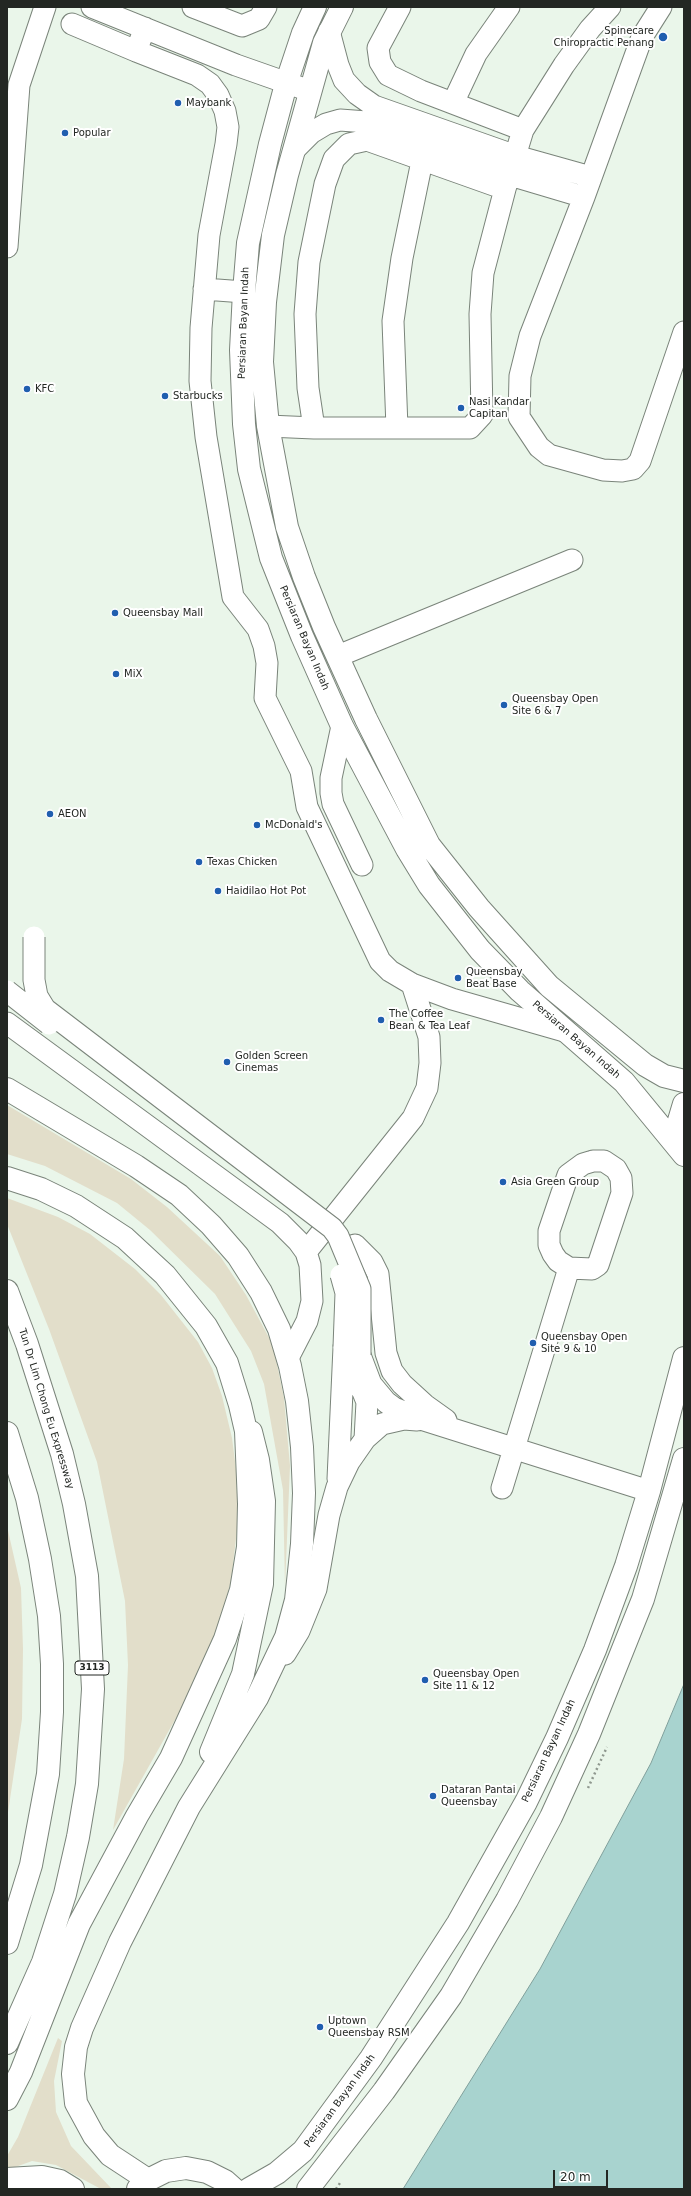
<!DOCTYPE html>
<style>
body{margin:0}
#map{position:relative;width:691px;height:2196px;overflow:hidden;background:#eaf6ea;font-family:"DejaVu Sans",sans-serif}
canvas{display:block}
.frame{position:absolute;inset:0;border:8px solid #232723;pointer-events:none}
.scale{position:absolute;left:553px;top:2170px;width:55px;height:18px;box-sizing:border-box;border:2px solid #232723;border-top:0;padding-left:5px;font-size:12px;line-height:14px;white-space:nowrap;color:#232723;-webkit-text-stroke:3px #fff;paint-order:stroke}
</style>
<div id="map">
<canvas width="691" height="2196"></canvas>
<div class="frame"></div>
<div class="scale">20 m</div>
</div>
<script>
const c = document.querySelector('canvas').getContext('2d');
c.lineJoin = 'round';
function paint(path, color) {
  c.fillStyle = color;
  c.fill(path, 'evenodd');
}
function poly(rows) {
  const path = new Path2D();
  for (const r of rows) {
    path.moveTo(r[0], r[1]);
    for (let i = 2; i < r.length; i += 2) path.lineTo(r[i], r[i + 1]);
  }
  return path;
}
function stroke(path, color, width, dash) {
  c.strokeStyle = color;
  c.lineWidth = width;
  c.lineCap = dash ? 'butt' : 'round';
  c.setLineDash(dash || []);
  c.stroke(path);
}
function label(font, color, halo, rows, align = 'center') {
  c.font = font + ' "DejaVu Sans",sans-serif';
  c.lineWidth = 4;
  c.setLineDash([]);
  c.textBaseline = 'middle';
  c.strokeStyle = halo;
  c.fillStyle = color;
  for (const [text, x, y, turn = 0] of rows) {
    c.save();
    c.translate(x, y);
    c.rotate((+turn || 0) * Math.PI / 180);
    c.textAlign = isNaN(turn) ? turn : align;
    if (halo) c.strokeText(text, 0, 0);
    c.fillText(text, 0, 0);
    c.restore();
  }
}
const green = poly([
 [7,1105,131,1179,167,1207,220,1256,246,1295,273,1345,284,1398,290,1466,285,1587,283,1490,264,1384,251,1351,215,1294,150,1230,117,1203,45,1166,7,1154],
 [7,1198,58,1217,90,1234,135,1269,161,1295,198,1342,212,1368,222,1396,232,1438,236,1469,238,1522,231,1581,218,1627,185,1702,113,1830,124,1759,128,1665,125,1601,97,1462,49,1329,7,1224],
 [7,1526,21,1588,23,1649,22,1719,7,1819],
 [58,2038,62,2041,54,2081,56,2112,71,2146,112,2189,101,2189,56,2165,32,2161,7,2170,7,2156,18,2137]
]);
const water = poly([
 [684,1684,684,2189,403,2189,540,1969,651,1763,684,1684]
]);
const path = poly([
 [588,1788,607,1747],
 [336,2189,340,2183]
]);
const minor = poly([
 [92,7,236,65,310,91],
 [193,7,242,26,259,19,266,7],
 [400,7,378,48,380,62,388,75,421,91,523,130],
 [661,7,642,37,584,197,530,336,520,376,519,417,539,447,549,455,603,470,622,471,633,469,640,461,684,332],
 [72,24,136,51],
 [145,28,136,51,197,75,210,84,218,95,225,111,228,127,226,144,209,235,201,328,200,381,206,437,233,597,258,629,264,646,267,663,265,698,301,771,307,807,380,961,390,971,412,984,452,999,564,1031],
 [329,31,338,65,344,80,357,94,374,106,516,156,591,177],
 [453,103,476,54,509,7],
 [294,150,311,133,326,124,340,120,367,122,510,175,584,197],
 [7,247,19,85,45,7],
 [204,289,244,292],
 [268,426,314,428,470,428,482,415,480,314,483,273,505,189,523,130,564,65,590,29,610,7],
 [314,428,308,388,305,314,309,262,325,184,334,159,349,144,367,140,505,189],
 [397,428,393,321,402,258,422,161],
 [338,656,572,560],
 [342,726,331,778,331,793,333,804,362,865],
 [7,1023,280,1223,298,1241,306,1252,310,1265,312,1301,307,1321,288,1358],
 [593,1161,604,1161,616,1169,621,1178,622,1193,598,1265,592,1269,569,1268,558,1261,553,1254,549,1245,549,1231,568,1175,583,1164,593,1161],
 [355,1245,372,1262,378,1274,386,1353,392,1371,402,1384,425,1405,446,1420],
 [306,1252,413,1118,427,1088,430,1063,429,1037,412,984],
 [360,1355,371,1384,386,1402,394,1408,424,1420,649,1491],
 [353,1376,363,1392,367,1402,365,1439],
 [338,1479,344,1347],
 [502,1488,569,1268],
 [285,1654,299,1631,316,1589,329,1515,337,1487,349,1462,365,1439,382,1424,404,1419,417,1420]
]);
const major = poly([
 [315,7,303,33,286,84,270,144,248,243,244,292,241,350,244,424,249,469,271,558,302,636,342,726,407,849,429,885,480,950,520,991,624,1082,684,1155],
 [342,7,324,43,287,175,273,235,265,302,262,362,268,426,287,527,304,577,324,627,366,719,429,845,479,908,549,986,645,1065,664,1076,684,1081],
 [7,1089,136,1166,179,1195,211,1225,238,1256,261,1292,279,1329,290,1366,297,1401,302,1447,304,1493,302,1544,296,1600,286,1637,257,1698,189,1807,120,1942,82,2028,76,2047,73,2074,76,2103,94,2136,110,2155,148,2180],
 [683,1151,679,1141,678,1124,684,1104],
 [211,1752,243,1674,262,1584,264,1501,258,1460,251,1432],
 [138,2189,148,2180,166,2171,186,2168,207,2172,225,2181,234,2189],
 [249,2189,277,2173,303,2151,371,2058,458,1923,526,1802,557,1738,595,1650,626,1566,649,1491,684,1358],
 [308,2189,384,2091,451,1996,507,1900,551,1817,589,1734,643,1599,684,1459]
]);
const highway = poly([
 [7,1178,41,1189,76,1206,125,1238,165,1275,206,1326,227,1363,240,1405,246,1431,249,1504,248,1547,241,1590,225,1639,171,1758,137,1816,79,1924,21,2072,7,2099],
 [7,1291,27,1344,62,1454,74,1504,87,1576,93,1689,87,1784,78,1837,65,1894,43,1962,7,2043],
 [7,1433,27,1498,40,1559,49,1616,52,1664,52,1712,48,1774,31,1865,7,1943],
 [7,2179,42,2177,60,2181,73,2189]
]);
const minorBridge = poly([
 [34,937,34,980,37,996,45,1009,332,1228,338,1236,360,1289,360,1355],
 [7,991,49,1024],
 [341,1275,346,1293,344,1347]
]);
const markers = [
 [663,37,5,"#205eaf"],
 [178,103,4,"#205eaf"],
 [65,133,4,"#205eaf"],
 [27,389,4,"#205eaf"],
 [165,396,4,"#205eaf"],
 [461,408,4,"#205eaf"],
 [115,613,4,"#205eaf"],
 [116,674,4,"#205eaf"],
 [504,705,4,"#205eaf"],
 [50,814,4,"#205eaf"],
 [257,825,4,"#205eaf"],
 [199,862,4,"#205eaf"],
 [218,891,4,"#205eaf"],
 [458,978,4,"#205eaf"],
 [381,1020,4,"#205eaf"],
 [227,1062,4,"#205eaf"],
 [503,1182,4,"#205eaf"],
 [533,1343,4,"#205eaf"],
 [425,1680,4,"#205eaf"],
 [433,1796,4,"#205eaf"],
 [320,2027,4,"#205eaf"]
];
const shields = [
 [92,1668,34]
];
const shieldNames = [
 ["3113",92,1668]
];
const poiNames = [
 ["Spinecare",654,31,"right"],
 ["Chiropractic Penang",654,43,"right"],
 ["Maybank",186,103],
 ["Popular",73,133],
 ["KFC",35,389],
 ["Starbucks",173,396],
 ["Nasi Kandar",469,402],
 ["Capitan",469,414],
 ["Queensbay Mall",123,613],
 ["MiX",124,674],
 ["Queensbay Open",512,699],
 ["Site 6 & 7",512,711],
 ["AEON",58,814],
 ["McDonald's",265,825],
 ["Texas Chicken",207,862],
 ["Haidilao Hot Pot",226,891],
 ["Queensbay",466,972],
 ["Beat Base",466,984],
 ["The Coffee",389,1014],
 ["Bean & Tea Leaf",389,1026],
 ["Golden Screen",235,1056],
 ["Cinemas",235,1068],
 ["Asia Green Group",511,1182],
 ["Queensbay Open",541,1337],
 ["Site 9 & 10",541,1349],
 ["Queensbay Open",433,1674],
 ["Site 11 & 12",433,1686],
 ["Dataran Pantai",441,1790],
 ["Queensbay",441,1802],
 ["Uptown",328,2021],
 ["Queensbay RSM",328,2033]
];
const streetNames = [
 ["Persiaran Bayan Indah",244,323,-88],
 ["Persiaran Bayan Indah",304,638,67],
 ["Persiaran Bayan Indah",576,1040,41],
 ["Tun Dr Lim Chong Eu Expressway",46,1409,73],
 ["Persiaran Bayan Indah",549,1751,-65],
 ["Persiaran Bayan Indah",340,2101,-54]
];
paint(green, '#e2deca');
paint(water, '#a8d3cf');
stroke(water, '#809f9b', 1);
stroke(minor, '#7a847a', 23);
stroke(major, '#7a847a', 24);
stroke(highway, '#7a847a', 24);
stroke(path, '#8f988f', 2.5, [2, 3]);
stroke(minor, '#fff', 21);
stroke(major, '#fff', 22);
stroke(highway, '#fff', 22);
stroke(minorBridge, '#7a847a', 23, []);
stroke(minorBridge, '#fff', 21);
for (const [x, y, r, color] of markers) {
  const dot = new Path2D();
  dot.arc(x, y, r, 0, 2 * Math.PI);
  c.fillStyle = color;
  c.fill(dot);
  stroke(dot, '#fff', 1.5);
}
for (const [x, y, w] of shields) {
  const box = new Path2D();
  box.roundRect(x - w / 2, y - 7, w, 14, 3);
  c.fillStyle = '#fff';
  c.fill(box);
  stroke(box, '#232723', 1);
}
label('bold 9px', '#232723', null, shieldNames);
label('10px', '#232723', '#fff', poiNames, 'left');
label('10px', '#232723', '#fff', streetNames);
</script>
